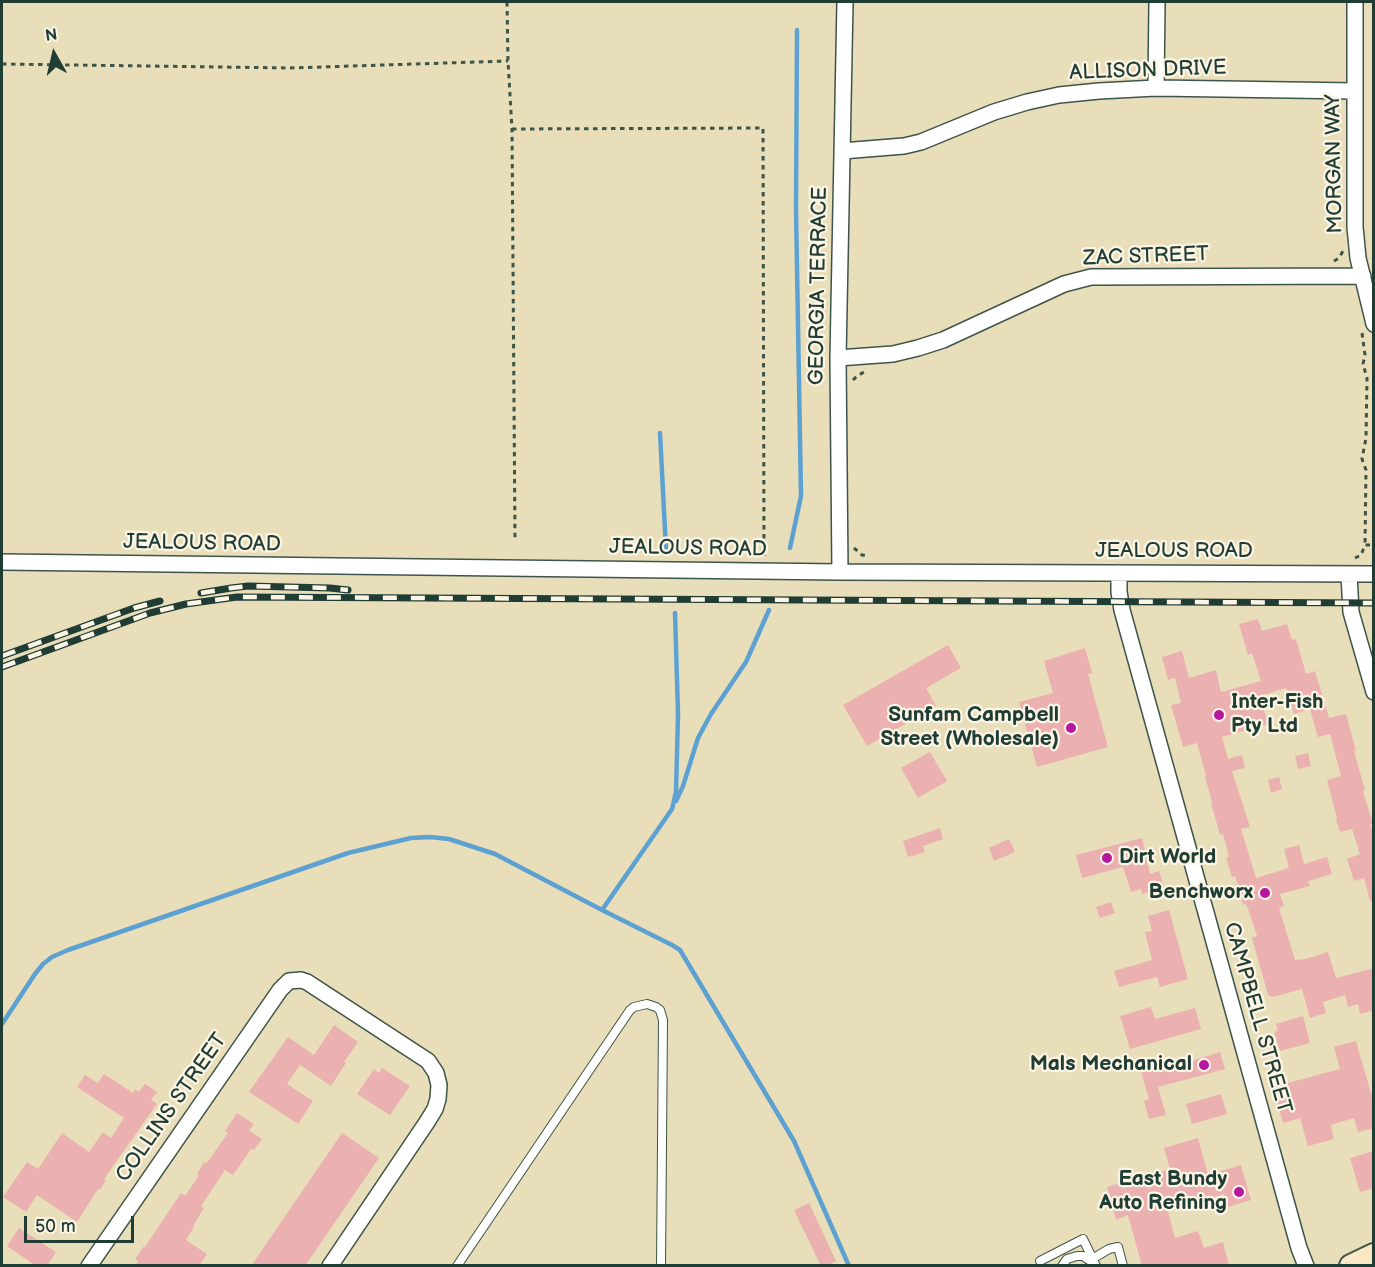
<!DOCTYPE html>
<style>
body{margin:0}
#map{position:relative;width:1375px;height:1267px;overflow:hidden;background:#e8deb9;font-family:"Balsamiq Sans",sans-serif}
canvas{display:block}
.frame{position:absolute;inset:0;border:3px solid #1f3d34;pointer-events:none}
.north{position:absolute;left:24px;top:24px;width:60px;height:60px;-webkit-text-stroke:4px #fcf5e5;paint-order:stroke;rotate:352deg;font-size:16px;font-weight:700;line-height:24px;text-align:center;color:#1f3d34}
.north::after{content:'';display:block;margin:auto;width:21px;height:27px;background:#1f3d34;clip-path:polygon(50% 0,100% 100%,50% 72%,0 100%)}
.scale{position:absolute;left:24px;top:1216px;width:110px;height:27px;box-sizing:border-box;border:3px solid #1f3d34;border-top:0;padding-left:8px;font-size:18px;line-height:21px;white-space:nowrap;color:#1f3d34;-webkit-text-stroke:4px #fcf5e5;paint-order:stroke}
</style>
<div id="map">
<canvas width="1375" height="1267"></canvas>
<div class="frame"></div>
<div class="north">N</div>
<div class="scale">50 m</div>
</div>
<script>
const c = document.querySelector('canvas').getContext('2d');
c.lineJoin = 'round';
function poly(rows) {
  const path = new Path2D();
  for (const r of rows) {
    path.moveTo(r[0], r[1]);
    for (let i = 2; i < r.length; i += 2) path.lineTo(r[i], r[i + 1]);
  }
  return path;
}
function stroke(path, color, width, dash) {
  c.strokeStyle = color;
  c.lineWidth = width;
  c.lineCap = dash ? 'butt' : 'round';
  c.setLineDash(dash || []);
  c.stroke(path);
}
function paint(path, color) {
  c.fillStyle = color;
  c.fill(path, 'evenodd');
}
function label(font, color, halo, rows, align = 'center') {
  c.font = font + ' "Balsamiq Sans",sans-serif';
  c.lineWidth = 4.5;
  c.setLineDash([]);
  c.textBaseline = 'middle';
  c.strokeStyle = halo;
  c.fillStyle = color;
  for (const [text, x, y, turn = 0] of rows) {
    c.save();
    c.translate(x, y);
    c.rotate((+turn || 0) * Math.PI / 180);
    c.textAlign = isNaN(turn) ? turn : align;
    if (halo) c.strokeText(text, 0, 0);
    c.fillText(text, 0, 0);
    c.restore();
  }
}
const stream = poly([
 [660,433,666,550],
 [790,548,801,496,796,210,797,30],
 [676,801,683,786,698,738,711,714,746,662,769,610],
 [602,910,672,809,676,792,678,714,675,613],
 [2,1024,35,974,43,964,52,957,68,950,348,853,411,838,430,837,449,839,495,854,602,910,672,945,680,950,794,1141,849,1266]
]);
const building = poly([
 [1258,619,1262,631,1287,624,1292,640,1296,639,1306,674,1315,671,1329,718,1346,714,1356,751,1354,751,1365,790,1363,791,1373,824,1370,825,1374,836,1374,901,1370,901,1364,878,1354,881,1347,859,1360,854,1352,829,1340,832,1336,819,1337,818,1327,780,1341,776,1330,734,1318,737,1310,709,1294,714,1286,688,1260,696,1268,724,1222,737,1228,759,1242,755,1245,768,1232,771,1250,827,1241,829,1256,878,1289,868,1284,849,1299,845,1304,864,1327,857,1332,874,1308,881,1310,886,1280,894,1284,906,1279,908,1295,960,1306,959,1328,952,1336,978,1374,968,1374,1010,1360,1014,1358,1004,1348,1007,1345,995,1323,1002,1326,1013,1310,1018,1302,989,1273,997,1268,995,1252,938,1257,936,1246,903,1243,905,1235,876,1232,877,1226,858,1229,857,1223,834,1220,835,1211,803,1212,802,1205,777,1206,776,1197,743,1183,747,1171,705,1181,703,1175,678,1168,680,1162,657,1182,651,1189,678,1216,670,1221,692,1261,681,1252,653,1248,655,1239,624],
 [948,645,961,668,926,688,936,706,867,746,843,705],
 [1085,648,1092,673,1088,674,1108,747,1037,767,1019,702,1053,693,1044,661],
 [930,752,947,781,918,798,901,768],
 [1308,753,1311,766,1298,769,1295,756],
 [1279,777,1282,789,1271,793,1268,780],
 [940,828,943,839,923,846,925,852,908,857,903,841],
 [1142,838,1150,874,1159,871,1164,887,1142,894,1141,889,1131,892,1123,867,1082,878,1076,855],
 [1009,839,1015,852,994,861,989,848],
 [1111,902,1115,913,1100,918,1096,907],
 [1169,910,1188,979,1160,987,1157,977,1119,987,1114,971,1152,960,1145,932,1152,931,1148,916],
 [1151,1007,1155,1019,1195,1008,1201,1029,1130,1049,1120,1016],
 [1303,1016,1310,1043,1280,1051,1274,1032,1278,1031,1276,1024],
 [334,1025,358,1042,344,1062,346,1063,331,1086,300,1065,287,1084,313,1101,298,1124,249,1092,288,1037,314,1055],
 [1356,1041,1374,1104,1374,1128,1358,1132,1354,1118,1331,1125,1334,1139,1308,1146,1300,1118,1283,1123,1273,1087,1340,1069,1334,1047],
 [1220,1052,1225,1069,1158,1087,1166,1115,1149,1119,1144,1101,1149,1099,1141,1071,1167,1064,1169,1068],
 [382,1068,410,1086,390,1115,357,1094,374,1069,379,1073],
 [104,1074,133,1093,135,1089,139,1092,145,1084,157,1092,151,1100,157,1104,104,1179,106,1180,100,1190,98,1189,77,1222,37,1195,26,1212,3,1197,27,1162,38,1169,62,1133,89,1152,103,1132,111,1138,124,1118,77,1087,85,1075,98,1083],
 [1221,1094,1227,1114,1192,1124,1186,1104],
 [237,1113,254,1124,249,1130,262,1139,254,1150,252,1148,233,1175,225,1170,201,1206,204,1208,193,1226,194,1227,186,1240,207,1254,199,1266,135,1266,138,1261,135,1259,144,1246,145,1247,181,1193,185,1196,199,1175,197,1174,204,1162,206,1164,228,1133,225,1131],
 [342,1133,379,1158,305,1266,251,1266],
 [1198,1138,1208,1175,1241,1165,1251,1200,1228,1207,1224,1194,1200,1201,1199,1198,1167,1207,1175,1238,1198,1231,1204,1248,1223,1242,1229,1266,1142,1266,1128,1215,1116,1220,1107,1187,1170,1169,1164,1148],
 [1374,1151,1374,1188,1360,1192,1350,1158],
 [809,1203,836,1261,826,1266,821,1266,794,1210],
 [19,1228,56,1252,47,1266,36,1266,7,1246]
]);
const path = poly([
 [507,2,508,61,512,129,515,539],
 [2,64,290,68,508,61],
 [512,129,763,128,764,556],
 [1334,261,1339,258,1343,251],
 [1362,333,1365,355,1363,364,1367,378,1366,438,1362,459,1366,470,1365,545],
 [853,380,857,376,864,372],
 [854,548,862,555,868,556],
 [1355,558,1361,555,1365,545,1371,545]
]);
const service = poly([
 [1092,1259,1109,1249,1118,1247,1123,1266],
 [1040,1261,1083,1239,1096,1266],
 [457,1266,630,1010,634,1007,647,1004,656,1007,660,1010,663,1020,661,1266],
 [1062,1266,1067,1259,1077,1256,1083,1256,1092,1262]
]);
const minor = poly([
 [1355,2,1355,227,1358,258,1374,324],
 [1156,88,1157,2],
 [842,151,904,146,921,142,994,112,1027,102,1059,95,1099,91,1156,88,1355,91],
 [838,358,893,354,918,348,943,340,1064,284,1091,277,1363,276],
 [2,562,840,572,1374,574],
 [840,572,838,358,845,2],
 [1119,573,1119,592,1122,610,1299,1248,1306,1266],
 [1349,574,1351,612,1374,692],
 [89,1266,280,990,289,981,301,980,307,982,428,1061,436,1073,439,1085,438,1099,435,1109,427,1122,330,1266]
]);
const secondary = poly([
 [1351,1266,1374,1255]
]);
const rail = poly([
 [201,593,231,588,248,586,330,588,348,590],
 [2,656,134,608,160,601],
 [2,667,150,613,186,604,237,597,1374,603]
]);
const markers = [
 [1219,715,6,"#b5179e"],
 [1071,728,6,"#b5179e"],
 [1107,858,6,"#b5179e"],
 [1265,893,6,"#b5179e"],
 [1204,1065,6,"#b5179e"],
 [1239,1192,6,"#b5179e"]
];
const streetNames = [
 ["ALLISON DRIVE",1148,71,-2],
 ["MORGAN WAY",1335,164,-91],
 ["ZAC STREET",1146,257,-2],
 ["GEORGIA TERRACE",819,286,-89],
 ["JEALOUS ROAD",202,544,1],
 ["JEALOUS ROAD",688,549,1],
 ["JEALOUS ROAD",1174,552],
 ["CAMPBELL STREET",1257,1018,74],
 ["COLLINS STREET",172,1108,-55]
];
const poiNames = [
 ["Inter-Fish",1231,703,"left"],
 ["Pty Ltd",1231,727,"left"],
 ["Sunfam Campbell",1059,716],
 ["Street (Wholesale)",1059,740],
 ["Dirt World",1119,858,"left"],
 ["Benchworx",1253,893],
 ["Mals Mechanical",1192,1065],
 ["East Bundy",1227,1180],
 ["Auto Refining",1227,1204]
];
stroke(stream, '#5ca1d1', 4.5);
paint(building, '#ebb1b0');
stroke(service, '#3d5548', 10);
stroke(minor, '#3d5548', 18);
stroke(secondary, '#3d5548', 26);
stroke(path, '#3d5548', 3, [4.5, 4.5]);
stroke(service, '#fff', 8);
stroke(minor, '#fff', 15);
stroke(secondary, '#fae7c3', 22);
stroke(rail, '#1f3d34', 7);
stroke(rail, '#fcf5e5', 4.5, [14]);
for (const [x, y, r, color] of markers) {
  const dot = new Path2D();
  dot.arc(x, y, r, 0, 2 * Math.PI);
  c.fillStyle = color;
  c.fill(dot);
  stroke(dot, '#fcf5e5', 2);
}
label('21px', '#1f3d34', '#fcf5e5', streetNames);
label('bold 21px', '#1f3d34', '#fcf5e5', poiNames, 'right');
</script>
